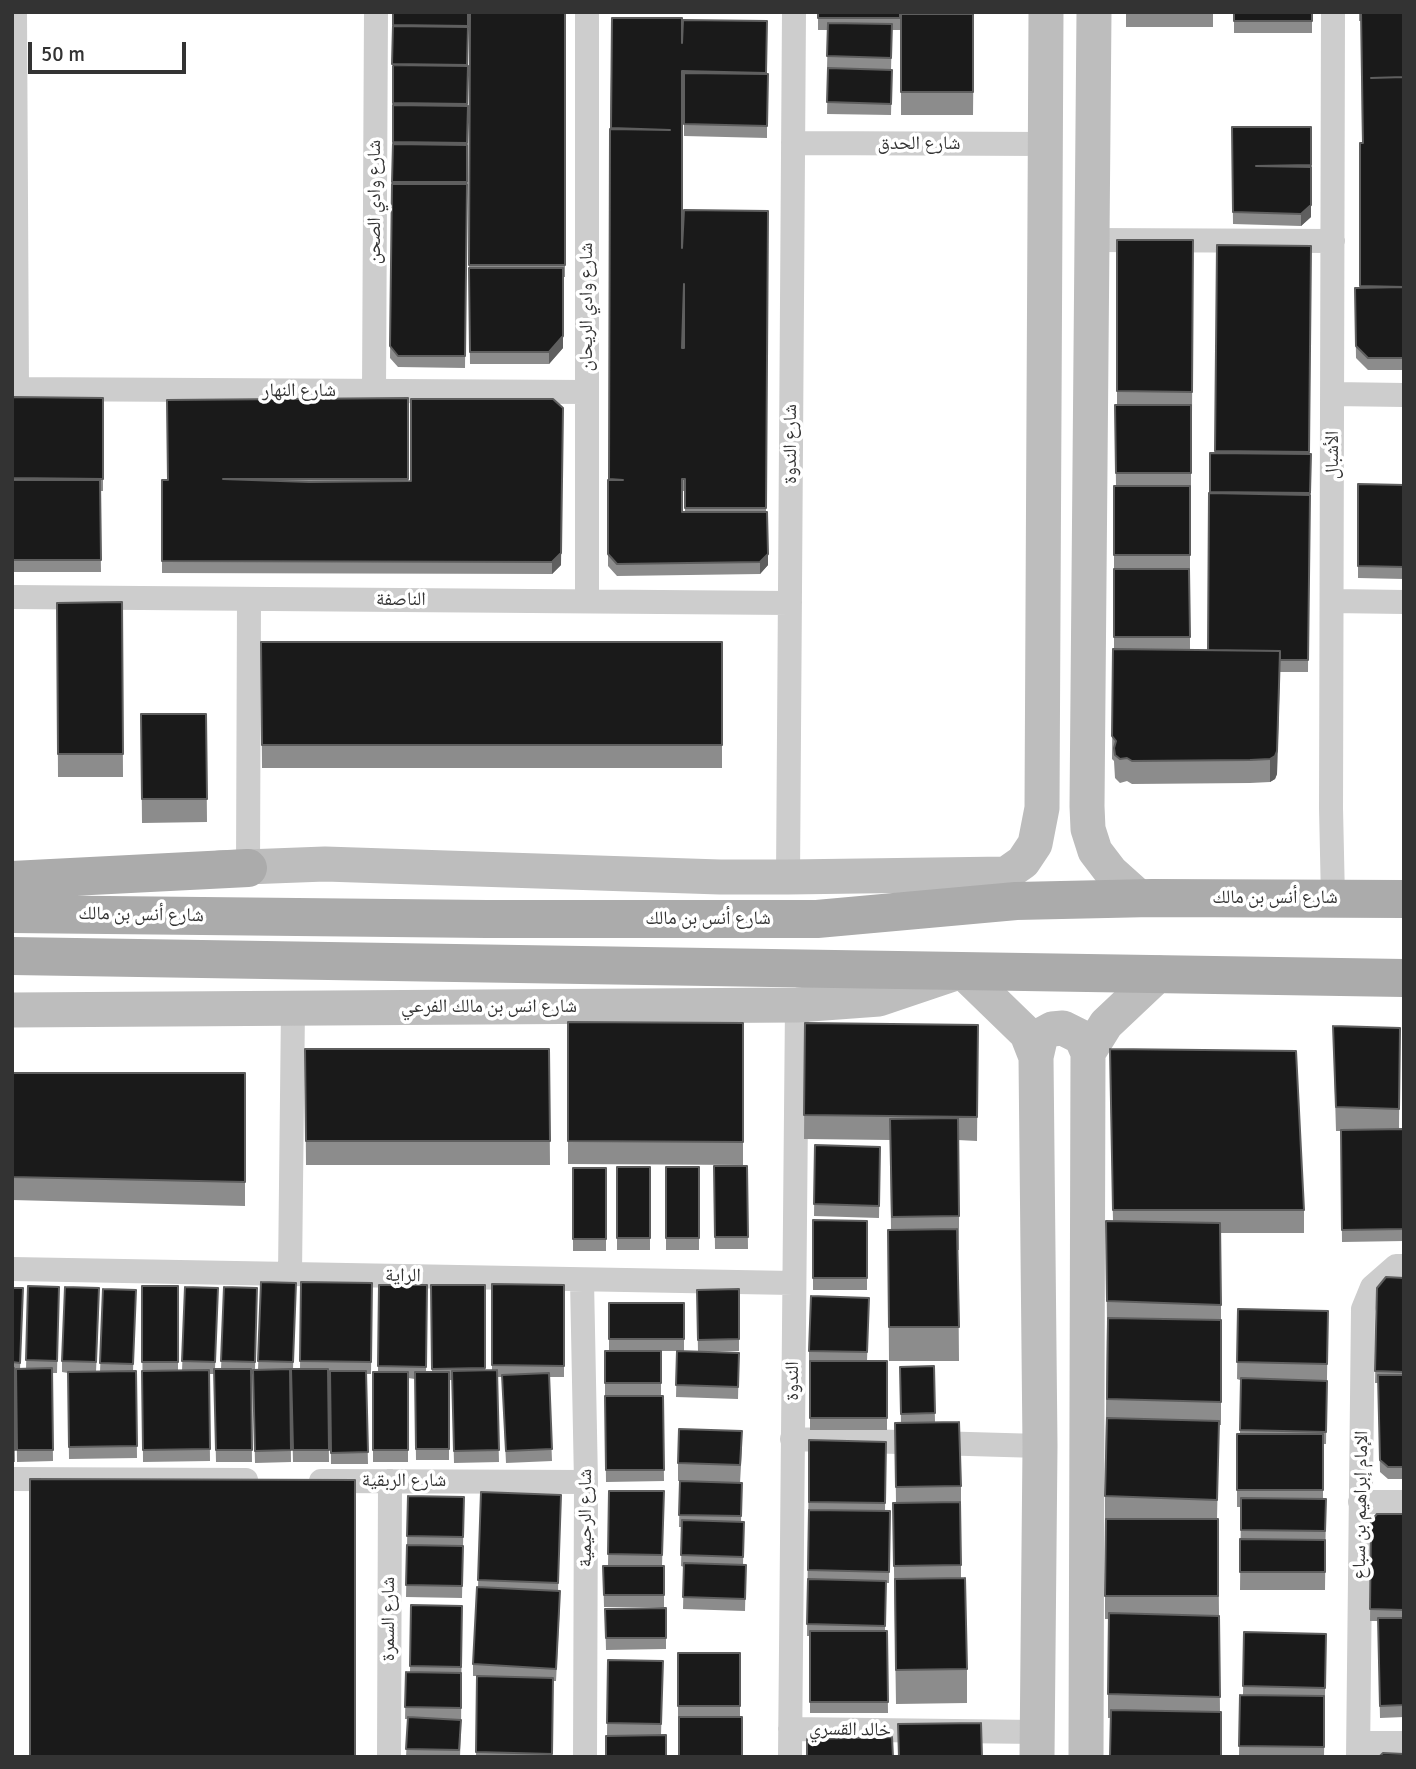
<!DOCTYPE html>
<meta charset="utf-8">
<style>
body{margin:0}
#map{position:relative;width:1416px;height:1769px;overflow:hidden;background:#fff;font-family:Signika,sans-serif}
canvas{display:block}
.frame{position:absolute;inset:0;border:14px solid #333;pointer-events:none}
.scale{position:absolute;left:28px;top:42px;width:158px;height:32px;box-sizing:border-box;border:4px solid #333;border-top:0;padding-left:9px;font-size:21px;line-height:24px;white-space:nowrap;color:#333;-webkit-text-stroke:5px #fff;paint-order:stroke}
</style>
<div id="map">
<canvas width="1416" height="1769"></canvas>
<div class="frame"></div>
<div class="scale">50 m</div>
</div>
<script>
const c = document.querySelector('canvas').getContext('2d');
c.lineJoin = 'round';
function poly(rows) {
  const path = new Path2D();
  for (const r of rows) {
    path.moveTo(r[0], r[1]);
    for (let i = 2; i < r.length; i += 2) path.lineTo(r[i], r[i + 1]);
  }
  return path;
}
function stroke(path, color, width, dash) {
  c.strokeStyle = color;
  c.lineWidth = width;
  c.lineCap = dash ? 'butt' : 'round';
  c.setLineDash(dash || []);
  c.stroke(path);
}
function paint(path, color) {
  c.fillStyle = color;
  c.fill(path, 'evenodd');
}
function label(font, color, halo, rows, align = 'center') {
  c.font = font + ' Signika,"Noto Naskh Arabic",sans-serif';
  c.lineWidth = 7;
  c.setLineDash([]);
  c.textBaseline = 'middle';
  c.strokeStyle = halo;
  c.fillStyle = color;
  for (const [text, x, y, turn = 0] of rows) {
    c.save();
    c.translate(x, y);
    c.rotate((+turn || 0) * Math.PI / 180);
    c.textAlign = isNaN(turn) ? turn : align;
    if (halo) c.strokeText(text, 0, 0);
    c.fillText(text, 0, 0);
    c.restore();
  }
}
const street = poly([
 [15,12,17,389],
 [793,143,1046,144],
 [1092,240,1333,241],
 [12,389,587,392],
 [374,391,376,12],
 [1333,394,1404,395],
 [12,597,790,603],
 [587,601,587,12],
 [1332,601,1404,602],
 [248,868,249,599],
 [788,877,794,12],
 [1333,899,1331,808,1333,12],
 [12,1269,793,1283],
 [290,1274,293,1008],
 [582,1280,586,1482,585,1757],
 [792,1439,1040,1446],
 [12,1479,246,1480],
 [321,1481,586,1482],
 [1360,1502,1404,1502],
 [790,1729,1036,1732],
 [1359,1743,1404,1743],
 [389,1757,390,1481],
 [790,1757,797,1005],
 [1358,1757,1363,1309,1372,1287,1396,1266,1404,1266]
]);
const secondary = poly([
 [1094,12,1087,806,1088,829,1095,851,1111,872,1140,898],
 [219,868,325,864,720,877,788,877,1006,874,1023,862,1035,844,1042,808,1046,12],
 [12,1010,797,1005,879,999,962,971,1027,1034,1036,1057,1040,1446,1037,1757],
 [1036,1057,1041,1035,1052,1029,1063,1028,1081,1037,1088,1053],
 [1086,1757,1088,1053,1106,1024,1160,973]
]);
const primary = poly([
 [12,880,248,868],
 [12,914,487,919,817,919,1016,901,1152,898,1404,899],
 [12,956,1404,978]
]);
const wall = poly([
 [393,12,468,12,467,196,465,368,398,367,390,358,393,114],
 [470,12,565,12,565,277,563,277,563,348,549,364,470,364,469,277],
 [818,12,900,12,900,30,892,30,891,70,827,68,828,30,818,30],
 [902,12,974,12,973,115,901,115,901,14,902,14],
 [1126,12,1213,12,1213,27,1126,27],
 [1234,12,1312,12,1312,33,1234,33],
 [1359,12,1404,12,1404,370,1368,370,1356,358,1355,288,1360,288,1360,143,1362,143,1361,21,1359,21],
 [612,18,682,43,767,21,767,138,684,136,684,83,682,83,682,248,768,211,766,512,768,565,760,574,617,576,608,566,608,480,609,480,610,129],
 [684,296,684,348,682,348],
 [682,491,685,491,685,512,682,512],
 [828,68,892,70,891,115,827,114],
 [1232,127,1311,127,1311,217,1301,226,1233,224],
 [1117,240,1193,240,1192,415,1191,415,1191,496,1190,496,1190,650,1208,650,1210,453,1215,453,1217,245,1311,246,1308,672,1280,672,1277,774,1275,779,1270,782,1250,783,1132,784,1127,781,1120,783,1115,778,1114,761,1112,759,1113,649,1114,649,1114,486,1116,486,1115,405,1117,405],
 [12,397,103,398,103,491,100,491,101,572,12,572],
 [408,398,408,481,411,481,561,565,552,574,162,573,162,480,168,480],
 [1358,484,1404,485,1404,579,1358,578],
 [122,602,123,777,58,777,57,603],
 [261,642,722,642,722,768,262,768],
 [141,714,206,714,207,822,142,823],
 [568,1022,743,1023,743,1165,568,1164],
 [805,1023,978,1025,977,1141,958,1140,959,1216,959,1250,958,1250,959,1361,889,1361,888,1230,891,1230,890,1140,804,1139],
 [1333,1026,1400,1028,1399,1129,1404,1129,1404,1241,1342,1242,1341,1131,1336,1131],
 [305,1049,549,1049,550,1165,306,1165],
 [1110,1072,1304,1210,1304,1233,1220,1233,1221,1305,1221,1425,1219,1425,1217,1519,1218,1519,1220,1712,1108,1718,1108,1619,1105,1619,1105,1496,1107,1324,1106,1221,1113,1221],
 [12,1073,245,1073,245,1206,12,1200],
 [815,1145,880,1147,879,1218,814,1216],
 [714,1166,747,1166,748,1249,715,1249],
 [617,1167,650,1167,650,1250,617,1250],
 [666,1167,699,1167,699,1250,666,1250],
 [573,1168,606,1168,606,1251,573,1251],
 [813,1220,867,1221,867,1290,813,1290],
 [1404,1278,1404,1479,1388,1479,1380,1472,1378,1383,1375,1383,1377,1288],
 [261,1282,296,1283,293,1369,300,1369,301,1282,372,1283,371,1374,366,1374,368,1464,331,1464,330,1373,328,1373,329,1462,293,1462,291,1374,290,1374,291,1462,255,1463,253,1374,251,1374,252,1462,216,1462,214,1374,209,1374,210,1461,143,1462,142,1286,178,1286,178,1371,182,1371,185,1287,218,1288,215,1369,221,1369,224,1287,257,1288,255,1370,258,1370],
 [492,1284,564,1285,564,1377,549,1377,552,1461,506,1463,502,1377,497,1377,499,1462,454,1463,452,1380,449,1380,449,1460,416,1460,415,1379,408,1378,408,1462,373,1462,373,1372,378,1372,379,1285,427,1285,426,1372,432,1372,431,1285,485,1285,485,1370,492,1370],
 [28,1286,59,1287,57,1373,52,1373,53,1461,17,1462,16,1374,14,1374,15,1462,12,1462,12,1288,23,1300,20,1369,26,1369],
 [103,1289,136,1290,133,1371,136,1371,137,1458,69,1459,68,1373,62,1372,62,1361,99,1300,96,1372,100,1372],
 [739,1289,739,1351,702,1352,739,1353,738,1399,676,1397,677,1351,698,1352,697,1290],
 [869,1298,867,1361,887,1361,887,1430,810,1430,810,1363,809,1363,809,1351],
 [609,1303,684,1303,684,1351,609,1351],
 [1238,1309,1328,1311,1326,1444,1323,1444,1323,1499,1326,1499,1325,1590,1240,1590,1241,1507,1237,1507,1237,1434,1240,1434,1240,1380,1237,1379],
 [605,1351,661,1351,661,1395,605,1395],
 [934,1366,935,1422,961,1486,961,1578,967,1669,967,1703,896,1704,893,1503,896,1503,895,1423,901,1423,900,1367],
 [605,1396,663,1396,664,1481,606,1482],
 [809,1440,886,1442,885,1511,890,1511,889,1583,886,1583,885,1631,887,1631,888,1713,810,1713,810,1636,807,1636],
 [742,1448,740,1483,742,1483,741,1522,744,1522,743,1565,746,1565,745,1611,683,1609,684,1567,681,1566,682,1527,679,1527,680,1481,678,1481,678,1463],
 [609,1491,664,1491,662,1566,664,1566,664,1607,604,1607,603,1566,608,1566],
 [481,1492,561,1495,558,1591,560,1603,556,1681,553,1681,552,1757,476,1757,477,1676,473,1676,473,1664,478,1587],
 [408,1496,464,1497,462,1598,406,1597],
 [1404,1514,1404,1717,1380,1718,1378,1621,1370,1621,1371,1521],
 [411,1605,462,1606,461,1732,460,1757,406,1757,408,1719,405,1719,406,1672,410,1672],
 [666,1608,666,1649,606,1650,605,1609],
 [1244,1632,1326,1634,1324,1757,1239,1757,1240,1695,1243,1695],
 [678,1653,740,1653,740,1717,678,1718],
 [608,1660,663,1661,661,1735,607,1735]
]);
const shadedWall = poly([
 [1311,179,1311,217,1301,226,1301,214],
 [563,336,563,348,549,364,549,352],
 [563,408,561,565,552,574,552,562],
 [768,554,768,565,760,574,760,562],
 [1280,651,1277,774,1275,779,1270,782,1270,759]
]);
const building = poly([
 [393,12,468,12,468,26,393,25,393,12],
 [470,12,565,12,565,265,469,265,470,12],
 [818,12,900,12,900,18,818,18,818,12],
 [1234,12,1312,12,1312,21,1234,21,1234,12],
 [1361,12,1404,12,1404,77,1371,78,1404,77,1404,287,1360,286,1360,143,1363,143,1361,12],
 [901,14,973,14,973,92,901,92,901,14],
 [612,18,682,18,682,43,683,20,767,21,766,73,682,71,682,248,684,210,768,211,766,508,685,508,685,479,682,479,682,512,767,512,768,554,760,562,617,564,608,554,608,480,623,480,609,479,610,129,670,130,611,128,612,18],
 [684,284,684,348,682,348,684,284],
 [828,23,892,24,891,58,827,56,828,23],
 [393,26,468,27,467,65,392,64,393,26],
 [393,65,468,66,467,104,393,103,393,65],
 [828,68,892,70,891,104,827,102,828,68],
 [684,73,768,74,767,126,684,124,684,73],
 [393,105,468,106,467,143,393,142,393,105],
 [1232,127,1311,127,1311,165,1256,166,1311,167,1311,205,1301,214,1233,212,1232,127],
 [393,144,467,145,467,182,392,182,393,144],
 [392,184,467,184,465,356,398,356,390,346,392,184],
 [1117,240,1193,240,1192,392,1117,391,1117,240],
 [1217,245,1311,246,1309,452,1215,451,1217,245],
 [469,268,563,268,563,336,549,352,470,352,469,268],
 [1404,287,1404,358,1368,358,1356,346,1355,288,1404,287],
 [12,397,103,398,103,479,12,478,12,397],
 [408,398,408,479,223,479,309,482,411,481,411,399,553,399,563,408,561,553,552,562,162,561,162,480,168,480,167,400,408,398],
 [1115,405,1191,405,1191,473,1116,473,1115,405],
 [1210,453,1311,454,1310,493,1210,492,1210,453],
 [12,480,100,480,101,560,12,560,12,480],
 [1358,484,1404,485,1404,567,1358,566,1358,484],
 [1114,486,1190,486,1190,555,1114,555,1114,486],
 [1209,493,1310,495,1308,660,1280,660,1280,651,1208,650,1209,493],
 [1114,569,1189,569,1190,637,1114,637,1114,569],
 [122,602,123,754,58,754,57,603,122,602],
 [261,642,722,642,722,745,262,745,261,642],
 [1113,649,1280,651,1277,751,1275,756,1270,759,1250,760,1132,761,1127,758,1120,759,1115,755,1114,748,1116,741,1112,736,1113,649],
 [141,714,206,714,207,799,142,799,141,714],
 [568,1022,743,1023,743,1142,568,1141,568,1022],
 [805,1023,978,1025,977,1117,804,1115,805,1023],
 [1333,1026,1400,1028,1399,1109,1336,1107,1333,1026],
 [305,1049,549,1049,550,1141,306,1141,305,1049],
 [1110,1049,1296,1051,1304,1210,1113,1210,1110,1049],
 [12,1073,245,1073,245,1182,12,1177,12,1073],
 [958,1118,959,1216,892,1217,890,1119,958,1118],
 [1404,1129,1404,1229,1342,1230,1341,1130,1404,1129],
 [815,1145,880,1147,879,1206,814,1204,815,1145],
 [714,1166,747,1166,748,1237,715,1237,714,1166],
 [617,1167,650,1167,650,1238,617,1238,617,1167],
 [666,1167,699,1167,699,1238,666,1238,666,1167],
 [573,1168,606,1168,606,1239,573,1239,573,1168],
 [813,1220,867,1221,867,1278,813,1278,813,1220],
 [1106,1221,1220,1223,1221,1305,1107,1301,1106,1221],
 [957,1229,959,1327,889,1327,888,1230,957,1229],
 [1386,1277,1404,1278,1404,1372,1375,1371,1377,1288,1386,1277],
 [261,1282,296,1283,293,1362,258,1361,261,1282],
 [301,1282,372,1283,371,1362,300,1361,301,1282],
 [492,1284,564,1285,564,1366,492,1365,492,1284],
 [379,1285,427,1285,426,1367,378,1366,379,1285],
 [431,1285,485,1285,485,1368,432,1369,431,1285],
 [28,1286,59,1287,57,1361,26,1360,28,1286],
 [142,1286,178,1286,178,1362,142,1362,142,1286],
 [65,1287,99,1288,96,1362,62,1361,65,1287],
 [185,1287,218,1288,215,1362,182,1361,185,1287],
 [224,1287,257,1288,255,1362,221,1361,224,1287],
 [12,1288,23,1288,20,1363,12,1362,12,1288],
 [103,1289,136,1290,133,1364,100,1363,103,1289],
 [739,1289,739,1339,698,1340,697,1290,739,1289],
 [811,1296,869,1298,867,1352,809,1351,811,1296],
 [609,1303,684,1303,684,1339,609,1339,609,1303],
 [1238,1309,1328,1311,1327,1364,1237,1362,1238,1309],
 [1108,1318,1221,1320,1221,1402,1107,1399,1108,1318],
 [605,1351,661,1351,661,1383,605,1383,605,1351],
 [677,1351,739,1353,738,1387,676,1385,677,1351],
 [810,1361,887,1361,887,1418,810,1418,810,1361],
 [934,1366,935,1413,901,1414,900,1367,934,1366],
 [12,1368,14,1368,15,1450,12,1450,12,1368],
 [52,1368,53,1450,17,1450,16,1369,52,1368],
 [214,1369,251,1369,252,1450,216,1450,214,1369],
 [290,1369,291,1450,255,1451,253,1370,290,1369],
 [291,1369,328,1369,329,1450,293,1450,291,1369],
 [209,1370,210,1449,143,1450,142,1371,209,1370],
 [497,1370,499,1450,454,1451,452,1371,497,1370],
 [136,1371,137,1446,69,1447,68,1372,136,1371],
 [330,1371,366,1371,368,1452,331,1453,330,1371],
 [373,1372,408,1372,408,1450,373,1450,373,1372],
 [415,1372,449,1372,449,1449,416,1449,415,1372],
 [549,1373,552,1449,506,1451,502,1375,549,1373],
 [1378,1375,1404,1375,1404,1467,1388,1467,1380,1460,1378,1375],
 [1241,1378,1327,1381,1326,1432,1240,1430,1241,1378],
 [605,1396,663,1396,664,1470,606,1470,605,1396],
 [1107,1418,1219,1421,1217,1500,1105,1496,1107,1418],
 [959,1422,961,1486,896,1487,895,1423,959,1422],
 [679,1429,742,1431,740,1465,678,1463,679,1429],
 [1237,1434,1323,1434,1323,1490,1237,1490,1237,1434],
 [809,1440,886,1442,885,1503,809,1502,809,1440],
 [30,1479,355,1480,355,1757,30,1757,30,1479],
 [680,1481,742,1483,741,1516,679,1515,680,1481],
 [609,1491,664,1491,662,1555,608,1554,609,1491],
 [481,1492,561,1495,558,1583,478,1580,481,1492],
 [408,1496,464,1497,463,1537,407,1536,408,1496],
 [1241,1498,1326,1499,1325,1531,1241,1530,1241,1498],
 [960,1502,961,1565,894,1566,893,1503,960,1502],
 [809,1510,890,1511,889,1572,808,1570,809,1510],
 [1377,1514,1404,1514,1404,1610,1370,1609,1371,1521,1377,1514],
 [1106,1519,1218,1519,1218,1596,1105,1596,1106,1519],
 [682,1520,744,1522,743,1557,681,1555,682,1520],
 [1240,1539,1325,1540,1325,1572,1240,1572,1240,1539],
 [407,1545,463,1546,462,1586,406,1585,407,1545],
 [684,1563,746,1565,745,1599,683,1597,684,1563],
 [603,1566,664,1566,664,1595,604,1595,603,1566],
 [965,1578,967,1669,896,1670,895,1579,965,1578],
 [808,1579,886,1581,885,1626,807,1624,808,1579],
 [477,1587,560,1591,556,1669,473,1664,477,1587],
 [411,1605,462,1606,461,1667,410,1666,411,1605],
 [666,1608,666,1638,606,1638,605,1609,666,1608],
 [1109,1613,1219,1616,1220,1697,1108,1694,1109,1613],
 [1378,1618,1404,1618,1404,1705,1380,1706,1378,1618],
 [810,1631,887,1631,888,1702,810,1702,810,1631],
 [1244,1632,1326,1634,1325,1688,1243,1686,1244,1632],
 [678,1653,740,1653,740,1706,678,1706,678,1653],
 [608,1660,663,1661,661,1724,607,1723,608,1660],
 [406,1672,461,1673,461,1708,405,1707,406,1672],
 [477,1676,553,1678,552,1754,476,1752,477,1676],
 [1240,1695,1324,1696,1324,1747,1239,1746,1240,1695],
 [1111,1710,1221,1712,1221,1757,1110,1757,1111,1710],
 [408,1717,461,1720,459,1750,406,1749,408,1717],
 [679,1717,742,1717,742,1757,679,1757,679,1717],
 [981,1723,982,1757,899,1757,898,1724,981,1723],
 [666,1735,666,1757,606,1757,606,1736,666,1735],
 [892,1737,893,1757,807,1757,807,1739,892,1737],
 [1383,1753,1404,1754,1404,1757,1379,1757,1383,1753]
]);
const streetNames = [
 ["شارع الحدق",919,144],
 ["شارع وادي الصحن",375,202,-90],
 ["شارع وادي الريحان",587,307,-90],
 ["شارع النهار",299,391],
 ["شارع الندوة",791,444,-90],
 ["الأشبال",1333,455,-90],
 ["الناصفة",401,600],
 ["شارع أنس بن مالك",1275,898],
 ["شارع أنس بن مالك",141,915,1],
 ["شارع أنس بن مالك",708,919],
 ["شارع انس بن مالك الفرعي",489,1007],
 ["الراية",403,1276,1],
 ["الندوة",793,1381,-90],
 ["شارع الربقية",404,1481],
 ["الإمام إبراهيم بن سباع",1361,1505,-89],
 ["شارع الرحيمية",586,1518,-90],
 ["شارع السمرة",389,1619,-90],
 ["خالد القسري",850,1730,1]
];
stroke(street, '#cdcdcd', 24);
stroke(secondary, '#bdbdbd', 35);
stroke(primary, '#ababab', 38);
paint(wall, '#8c8c8c');
paint(shadedWall, '#5f5f5f');
paint(building, '#1a1a1a');
stroke(building, '#5f5f5f', 2);
label('19px', '#333', '#fff', streetNames);
</script>
